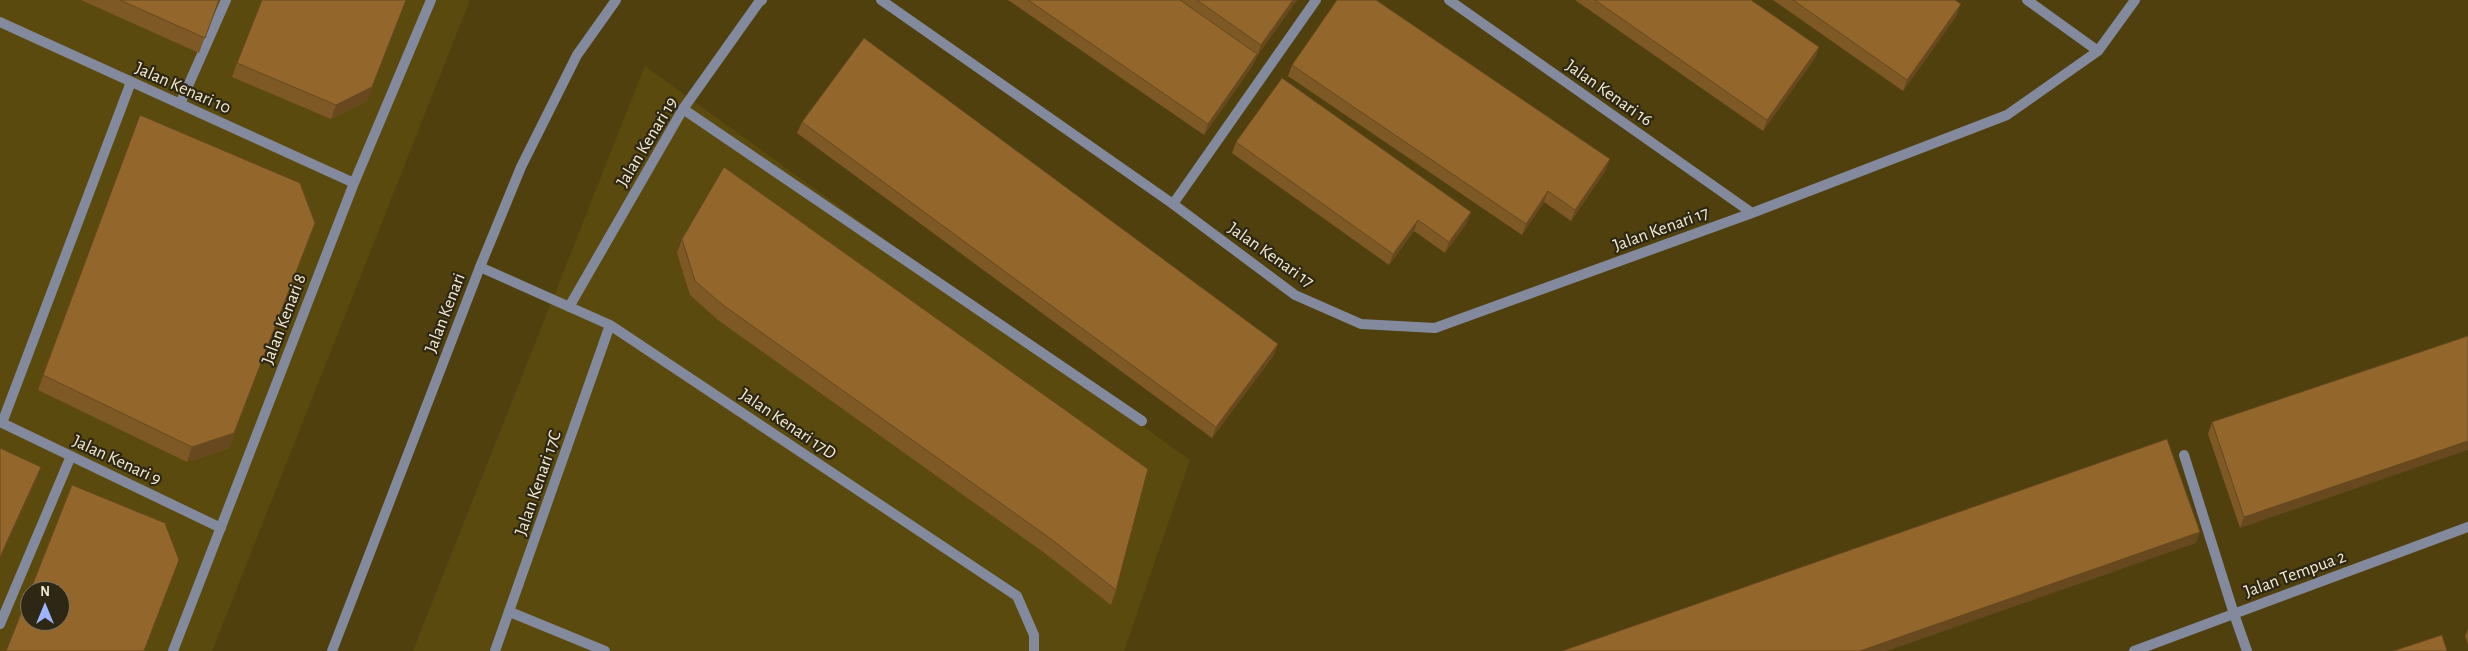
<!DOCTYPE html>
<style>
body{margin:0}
#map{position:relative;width:2468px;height:651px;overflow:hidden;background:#4f400e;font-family:"Alegreya Sans",sans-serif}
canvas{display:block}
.north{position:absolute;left:20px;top:581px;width:50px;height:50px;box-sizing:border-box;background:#2e2714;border:1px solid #7d7560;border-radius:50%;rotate:0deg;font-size:14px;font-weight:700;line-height:20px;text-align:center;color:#f4ebd2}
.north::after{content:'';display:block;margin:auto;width:18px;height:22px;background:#9eb4fd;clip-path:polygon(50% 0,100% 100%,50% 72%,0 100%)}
</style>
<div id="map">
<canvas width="2468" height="651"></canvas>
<div class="north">N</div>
</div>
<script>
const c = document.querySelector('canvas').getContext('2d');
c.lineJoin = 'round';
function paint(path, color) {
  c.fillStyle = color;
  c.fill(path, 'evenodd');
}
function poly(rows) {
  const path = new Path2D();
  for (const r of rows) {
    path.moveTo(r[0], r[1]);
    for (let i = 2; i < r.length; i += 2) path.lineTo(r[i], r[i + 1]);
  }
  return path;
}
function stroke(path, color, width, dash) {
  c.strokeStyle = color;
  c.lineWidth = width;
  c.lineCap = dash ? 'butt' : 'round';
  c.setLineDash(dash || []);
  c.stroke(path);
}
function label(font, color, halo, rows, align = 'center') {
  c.font = font + ' "Alegreya Sans",sans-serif';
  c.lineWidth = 4.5;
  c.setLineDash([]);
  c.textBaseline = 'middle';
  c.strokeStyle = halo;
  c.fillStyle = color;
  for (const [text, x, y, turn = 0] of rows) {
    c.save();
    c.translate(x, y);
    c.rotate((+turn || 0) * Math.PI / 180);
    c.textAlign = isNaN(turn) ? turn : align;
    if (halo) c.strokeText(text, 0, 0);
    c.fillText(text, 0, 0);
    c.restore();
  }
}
const built = poly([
 [0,0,470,0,212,651,0,651],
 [30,591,60,591,60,621,30,621],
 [645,66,1190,460,1124,651,413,651]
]);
const service = poly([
 [180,104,226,0],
 [683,109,1142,421],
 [1173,204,1316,0],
 [2,423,131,82],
 [2184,455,2234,614],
 [0,624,71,456]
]);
const minor = poly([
 [881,0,1173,204,1295,295,1361,324,1435,328,1752,213,2007,115,2098,51,2135,0],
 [1449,0,1752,213],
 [2027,0,2098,51],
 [0,22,354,183],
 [480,267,610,325,1017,596,1034,635,1034,651],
 [569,307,683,109,759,2,762,0],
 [0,422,221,528],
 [510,612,605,651],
 [2234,614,2247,651],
 [173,651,354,183,431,0],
 [495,651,610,325],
 [2134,651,2468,527]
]);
const tertiary = poly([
 [332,651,480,267,521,167,577,55,616,0]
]);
const wall = poly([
 [81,0,219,0,199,53],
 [406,0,367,101,331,119,232,77,237,63],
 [1008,0,1297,0,1257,56,1253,65,1204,135],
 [1575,0,1751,0,1819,47,1815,58,1763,131],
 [1773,0,1955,0,1957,15,1903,91],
 [1292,65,1606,170,1571,221,1544,202,1522,235,1288,76],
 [140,115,309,238,229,448,187,462,38,390],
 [802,122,1274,355,1212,438,797,133],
 [1236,142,1467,223,1445,253,1414,231,1389,265,1232,153],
 [682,239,1116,590,1111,605,1046,554,718,320,690,295,677,253],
 [2468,336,2240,528,2208,434,2212,422],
 [2468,629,2468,645,2465,636]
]);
const shadedWall = poly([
 [406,0,367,101,331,119,336,105],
 [1293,0,1297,0,1257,56,1261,45],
 [1961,4,1957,15,1903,91,1907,80],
 [1819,47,1815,58,1763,131,1767,120],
 [1257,54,1253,65,1204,135,1208,124],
 [1610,159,1606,170,1571,221,1575,210],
 [1548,191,1544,202,1522,235,1526,224],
 [1471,212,1467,223,1445,253,1449,242],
 [1418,220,1414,231,1389,265,1393,254],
 [309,238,229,448,187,462,192,447],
 [1278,344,1274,355,1212,438,1216,427],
 [2468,441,2468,450,2240,528,2244,517],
 [41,467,36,482,0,560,0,557],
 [2200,532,2196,543,1887,651,1860,651]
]);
const building = poly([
 [120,0,219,0,205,38,120,0],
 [262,0,406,0,372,87,336,105,237,63,262,0],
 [1028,0,1180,0,1257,54,1208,124,1028,0],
 [1197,0,1293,0,1261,45,1197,0],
 [1337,0,1376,0,1610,159,1575,210,1548,191,1526,224,1292,65,1337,0],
 [1595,0,1751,0,1819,47,1767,120,1595,0],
 [1793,0,1955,0,1961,4,1907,80,1793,0],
 [864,38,1278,344,1216,427,802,122,864,38],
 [1282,78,1471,212,1449,242,1418,220,1393,254,1236,142,1282,78],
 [140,115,300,183,315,223,234,433,192,447,43,375,140,115],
 [724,167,1148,469,1116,590,1051,539,723,305,695,281,682,239,724,167],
 [2468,336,2468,441,2244,517,2212,422,2468,336],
 [2167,439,2200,532,1860,651,1562,651,2167,439],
 [0,448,41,467,0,557,0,448],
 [72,485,165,523,179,560,144,651,6,651,30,591,30,621,60,621,60,591,30,591,72,485],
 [2442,635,2447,651,2393,651,2442,635]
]);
const streetNames = [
 ["Jalan Kenari 10",183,88,24],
 ["Jalan Kenari 16",1609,93,35],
 ["Jalan Kenari 19",647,142,-59],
 ["Jalan Kenari 17",1661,229,-20],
 ["Jalan Kenari 17",1271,255,35],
 ["Jalan Kenari",445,313,-69],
 ["Jalan Kenari 8",284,319,-69],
 ["Jalan Kenari 17D",788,424,34],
 ["Jalan Kenari 9",117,460,25],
 ["Jalan Kenari 17C",538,483,-71],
 ["Jalan Tempua 2",2295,574,-20]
];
paint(built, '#5b4a0d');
stroke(service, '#838a9e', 10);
stroke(minor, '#838a9e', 10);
stroke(tertiary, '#838a9e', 10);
paint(wall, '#7e5926');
paint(shadedWall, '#67481f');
paint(building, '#93672c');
stroke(building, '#67481f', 1);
label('18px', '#f4ebd2', '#2e2714', streetNames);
</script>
